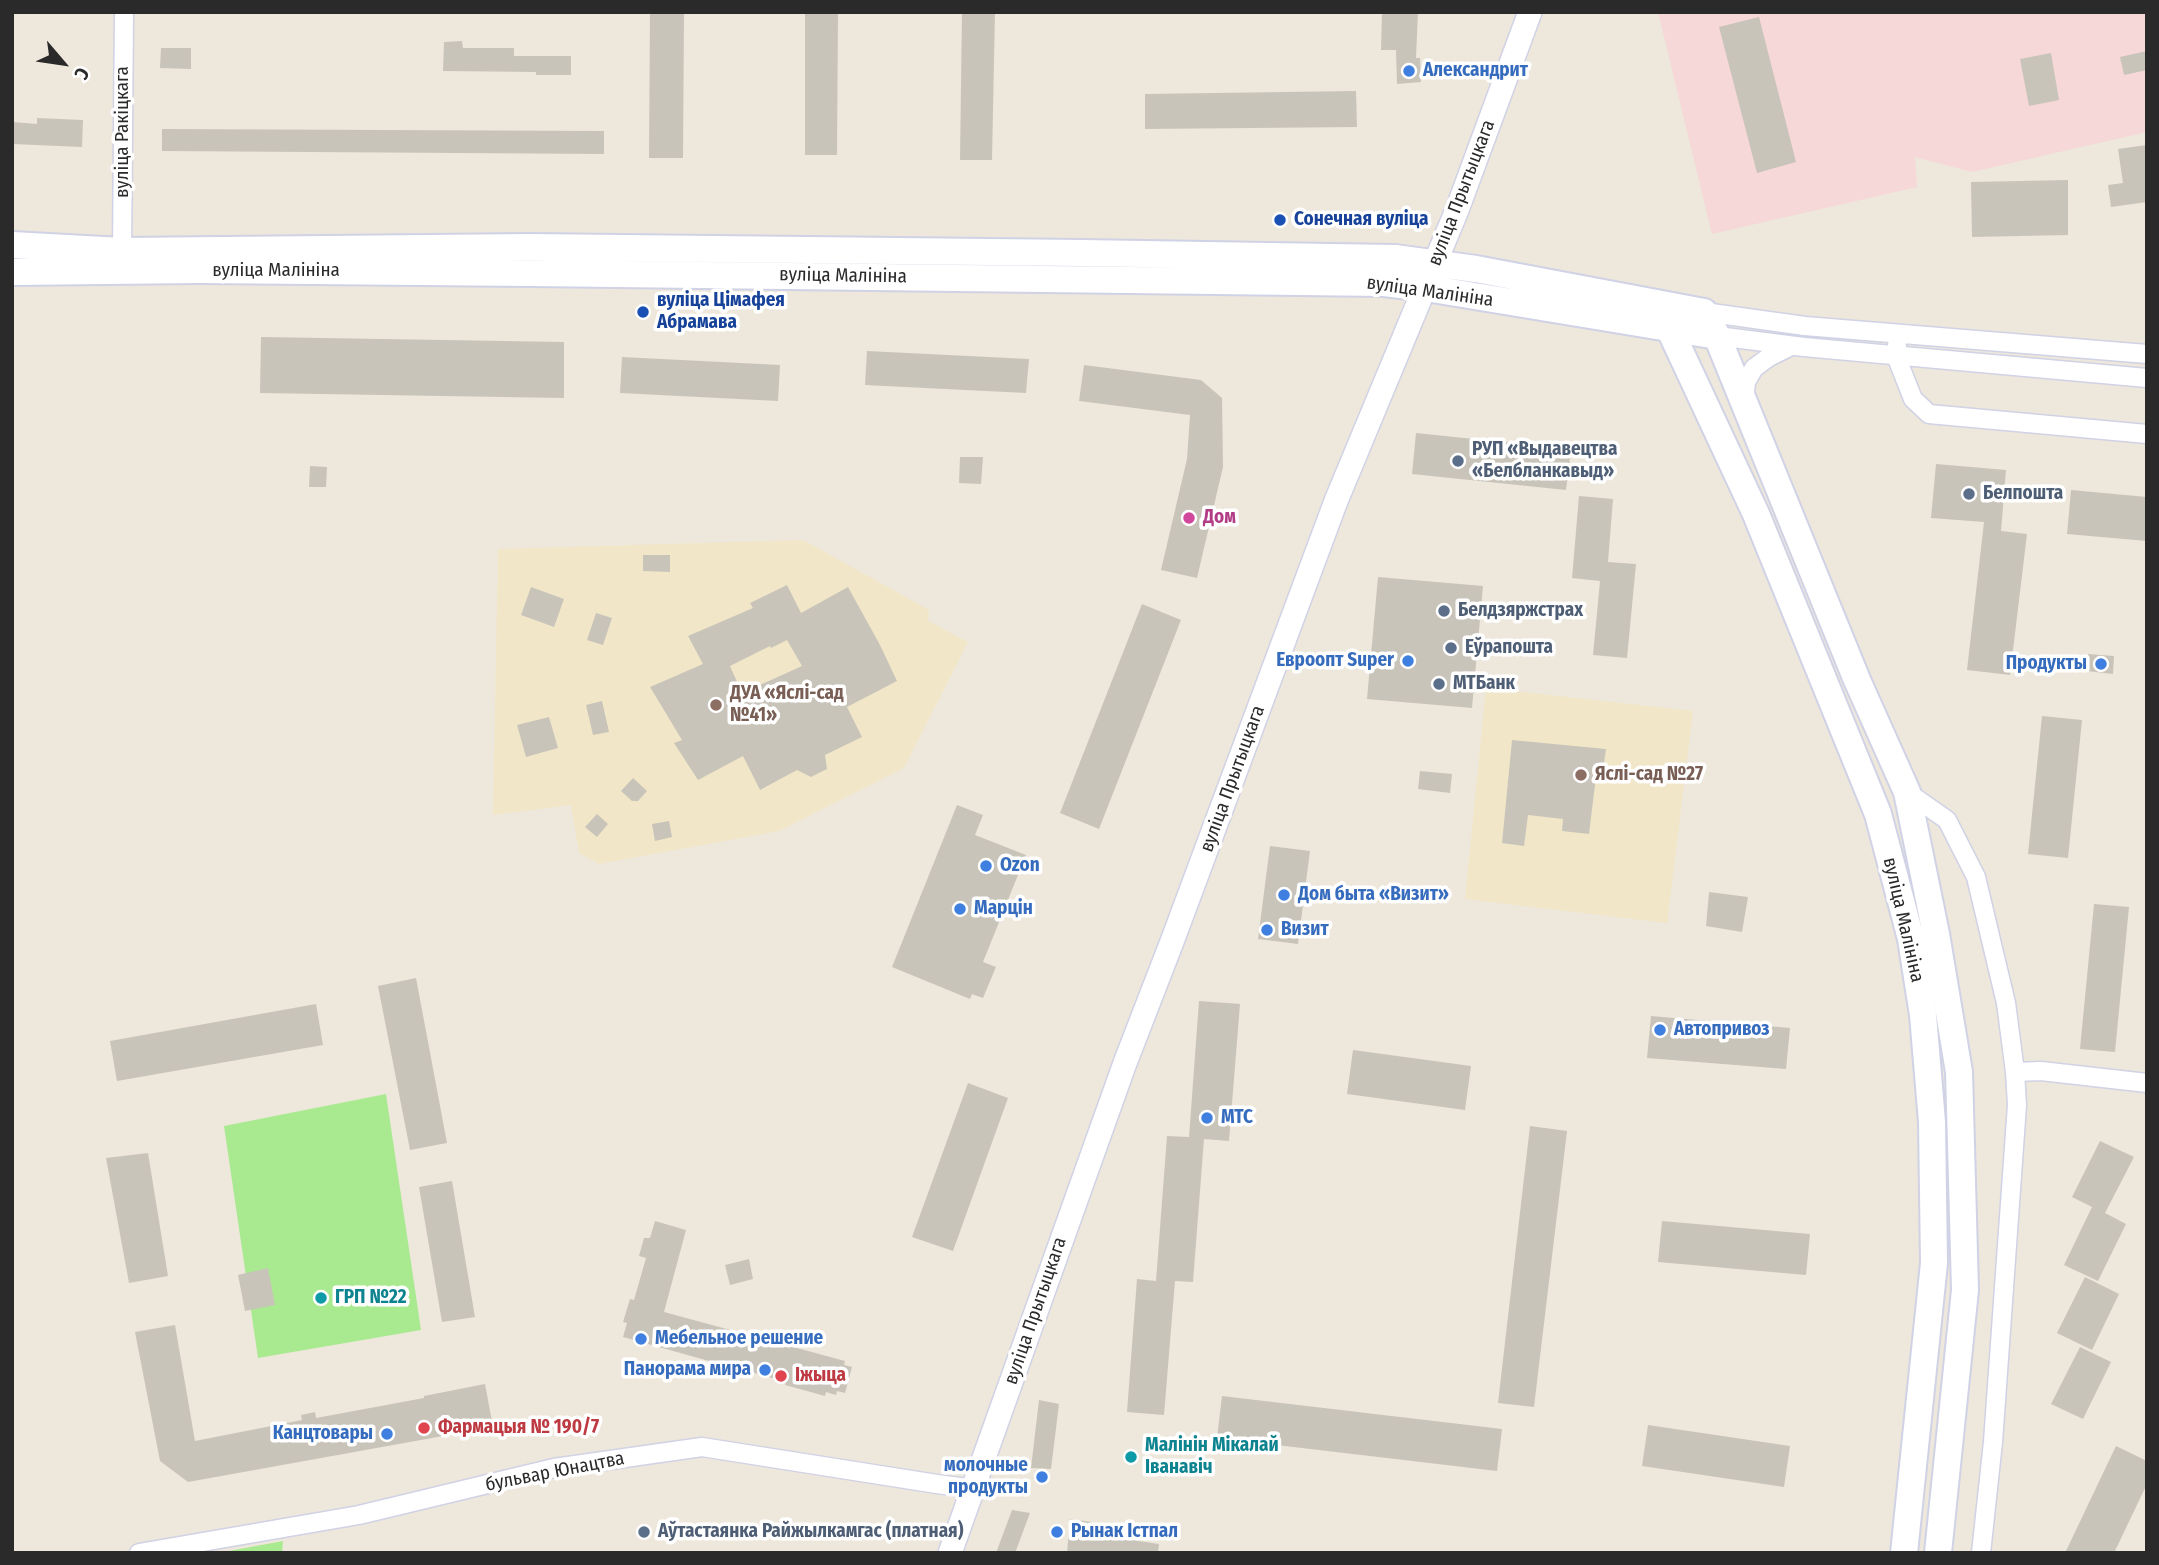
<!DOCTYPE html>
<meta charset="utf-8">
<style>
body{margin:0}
#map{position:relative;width:2159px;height:1565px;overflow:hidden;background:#eee7db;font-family:"Fira Sans Condensed",sans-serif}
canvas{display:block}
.frame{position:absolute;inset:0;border:14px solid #2a2a2a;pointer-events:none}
.north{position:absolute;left:28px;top:28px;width:70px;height:70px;-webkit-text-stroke:5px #fff;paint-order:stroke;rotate:119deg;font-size:19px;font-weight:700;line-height:28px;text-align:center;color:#2a2a2a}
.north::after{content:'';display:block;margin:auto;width:24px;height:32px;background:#2a2a2a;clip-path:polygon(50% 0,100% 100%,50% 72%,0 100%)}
</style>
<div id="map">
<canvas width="2159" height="1565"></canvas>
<div class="frame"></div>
<div class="north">С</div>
</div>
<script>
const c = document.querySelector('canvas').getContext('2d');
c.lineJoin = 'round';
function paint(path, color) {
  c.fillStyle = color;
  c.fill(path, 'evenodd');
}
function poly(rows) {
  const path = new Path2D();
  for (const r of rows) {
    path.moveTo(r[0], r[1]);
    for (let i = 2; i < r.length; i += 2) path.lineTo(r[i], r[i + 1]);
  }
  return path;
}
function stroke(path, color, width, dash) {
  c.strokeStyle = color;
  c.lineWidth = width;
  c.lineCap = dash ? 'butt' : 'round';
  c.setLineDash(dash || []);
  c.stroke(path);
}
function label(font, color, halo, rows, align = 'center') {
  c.font = font + ' "Fira Sans Condensed",sans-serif';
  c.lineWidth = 7;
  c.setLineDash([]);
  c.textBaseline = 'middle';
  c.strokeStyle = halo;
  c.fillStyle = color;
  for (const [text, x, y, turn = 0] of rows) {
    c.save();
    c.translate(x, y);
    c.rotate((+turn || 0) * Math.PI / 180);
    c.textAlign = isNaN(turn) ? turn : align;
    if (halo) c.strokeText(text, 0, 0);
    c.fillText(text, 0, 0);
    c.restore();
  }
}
const education = poly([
 [803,540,929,610,928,621,968,642,904,768,779,831,599,864,579,853,571,805,493,815,498,549],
 [1486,688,1693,711,1667,923,1465,899]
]);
const medical = poly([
 [1658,12,2147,12,2147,132,1972,172,1915,157,1917,187,1712,234]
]);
const green = poly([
 [386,1094,421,1330,258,1358,224,1126],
 [283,1541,282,1553,218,1553]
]);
const building = poly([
 [650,12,684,12,683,158,649,158],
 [805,12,838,12,837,155,805,155],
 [962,12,995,12,992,160,960,160],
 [1382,12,1418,12,1416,58,1420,58,1421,82,1397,84,1396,50,1381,50],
 [1759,17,1796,162,1757,173,1719,27],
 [462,41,463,48,514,48,514,56,571,56,571,75,536,75,536,72,443,71,444,42],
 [161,48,191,48,191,69,160,68],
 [2147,51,2147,70,2124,75,2120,57],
 [2051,53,2059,100,2029,106,2020,59],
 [1356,91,1357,127,1145,129,1145,94],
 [37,118,83,120,82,147,12,144,12,122,37,124],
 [162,129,604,131,604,154,162,151],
 [2147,145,2147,202,2111,207,2108,185,2123,183,2118,149],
 [2068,180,2068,235,1972,237,1971,182],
 [261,337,564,342,564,398,260,393],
 [867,351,1029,359,1026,393,865,385],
 [622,357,780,365,778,401,620,393],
 [1084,365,1201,380,1222,398,1223,467,1197,578,1161,570,1187,459,1190,415,1079,401],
 [1416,433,1571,449,1566,490,1412,474],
 [960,457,983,457,981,484,959,483],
 [1936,464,2006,470,2001,531,2027,534,2010,675,1967,670,1984,522,1931,518],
 [310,466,327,467,326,487,309,487],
 [2071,490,2147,497,2147,541,2067,534],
 [1579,496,1613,499,1608,562,1636,564,1627,658,1593,655,1600,581,1572,578],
 [643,555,670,555,670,572,643,571],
 [1378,577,1483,586,1472,708,1367,699],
 [787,585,801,613,848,587,880,645,897,681,847,707,862,737,825,755,827,769,811,777,797,770,760,790,743,756,698,780,674,743,682,740,650,687,703,664,688,636,753,608,750,603],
 [787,640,802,666,742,693,730,666,770,646,771,648],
 [531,587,564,599,554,627,521,615],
 [1142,604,1181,620,1099,829,1060,813],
 [596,613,612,618,603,645,587,640],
 [2088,654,2114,656,2113,674,2087,671],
 [602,701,609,732,593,735,586,705],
 [2042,716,2082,720,2068,858,2028,854],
 [549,717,558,748,526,757,517,725],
 [1512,740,1606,749,1602,778,1596,777,1589,834,1562,831,1563,819,1528,815,1524,846,1502,843],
 [1420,771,1452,774,1450,793,1418,789],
 [633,778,647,791,638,801,632,801,621,791],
 [957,805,983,815,975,835,1026,855,983,962,996,967,983,998,972,994,970,999,892,967],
 [597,814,608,824,597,837,585,827],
 [669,821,672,837,655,841,652,824],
 [1270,846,1310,851,1298,944,1258,939],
 [1709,892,1748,897,1742,932,1706,926],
 [2094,904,2129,907,2115,1052,2080,1049],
 [416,978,447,1143,410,1150,378,986],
 [1199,1001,1240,1004,1229,1141,1204,1139,1193,1282,1175,1281,1164,1415,1127,1412,1137,1279,1156,1281,1167,1136,1189,1137],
 [316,1004,323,1045,117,1081,110,1041],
 [1651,1016,1790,1028,1786,1069,1647,1058],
 [1353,1050,1471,1066,1465,1110,1347,1094],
 [968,1083,1008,1098,953,1251,912,1237],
 [1530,1126,1567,1131,1534,1407,1498,1403],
 [2100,1141,2134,1157,2105,1213,2126,1224,2098,1281,2064,1265,2092,1207,2072,1197],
 [148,1153,168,1276,129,1283,106,1158],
 [452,1181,475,1317,442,1322,419,1187],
 [655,1221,686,1230,664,1312,845,1361,844,1365,852,1367,845,1393,837,1391,836,1395,826,1392,825,1396,785,1385,786,1382,748,1371,747,1376,708,1364,709,1361,623,1337,627,1323,623,1322,630,1299,634,1300,646,1258,639,1256,644,1238,650,1238],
 [1662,1221,1810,1234,1806,1275,1658,1262],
 [749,1259,753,1279,730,1285,725,1265],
 [268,1268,275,1305,245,1311,238,1275],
 [2085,1277,2119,1294,2092,1350,2057,1333],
 [175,1325,195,1441,302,1420,301,1415,315,1412,316,1418,424,1398,424,1396,485,1384,493,1427,188,1482,160,1461,135,1332],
 [2080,1347,2111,1362,2083,1419,2051,1404],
 [1222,1396,1502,1429,1497,1471,1217,1438],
 [1039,1400,1059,1404,1051,1469,1031,1468],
 [1648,1425,1790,1446,1784,1487,1642,1466],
 [2116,1446,2147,1461,2147,1484,2114,1553,2065,1553],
 [1012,1510,1030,1513,1015,1553,996,1553],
 [1070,1519,1092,1522,1090,1534,1159,1544,1158,1553,1067,1553]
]);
const minor = poly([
 [122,251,124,12],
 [1704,312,1805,326,2147,354],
 [1717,336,1804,347,2147,378],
 [1897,345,1896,356,1913,399,1929,414,2147,434],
 [1744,401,1746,382,1754,368,1769,357,1791,346],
 [1907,792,1947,820,1976,877,2006,1003,2015,1072,2041,1071,2147,1083],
 [139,1553,359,1515,554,1468,702,1447,937,1484,974,1489],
 [1981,1553,1993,1442,2017,1105,2015,1072]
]);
const tertiary = poly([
 [950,1553,1125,1063,1173,939,1336,501,1457,210,1530,12]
]);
const secondary = poly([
 [12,245,122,251,530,247,1081,253,1395,258,1476,269,1704,312,1717,336,1857,680,1907,792,1936,934,1959,1072,1965,1290,1938,1553],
 [12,272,200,270,530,273,1384,283,1426,288,1717,336],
 [1664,317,1756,514,1878,814,1911,939,1923,1015,1932,1122,1934,1263,1904,1553]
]);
const markers = [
 [1409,71,7,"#3f7fe0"],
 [1280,220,7,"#1a4fb4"],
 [643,312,7,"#1a4fb4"],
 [1458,461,7,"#5c6f8a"],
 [1969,494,7,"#5c6f8a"],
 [1189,518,7,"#d1479c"],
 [1444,611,7,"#5c6f8a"],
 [1451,648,7,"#5c6f8a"],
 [1408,661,7,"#3f7fe0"],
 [2101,664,7,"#3f7fe0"],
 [1439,684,7,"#5c6f8a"],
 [716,705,7,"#8d6e63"],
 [1581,775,7,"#8d6e63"],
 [986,866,7,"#3f7fe0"],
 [1284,895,7,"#3f7fe0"],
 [960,909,7,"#3f7fe0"],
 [1267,930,7,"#3f7fe0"],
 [1660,1030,7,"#3f7fe0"],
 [1207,1118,7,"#3f7fe0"],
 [321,1298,7,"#0f9aa8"],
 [641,1339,7,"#3f7fe0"],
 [765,1370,7,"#3f7fe0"],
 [781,1376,7,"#e0444e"],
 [424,1428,7,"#e0444e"],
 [387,1434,7,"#3f7fe0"],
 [1131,1457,7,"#0f9aa8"],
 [1042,1477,7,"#3f7fe0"],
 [644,1532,7,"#5c6f8a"],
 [1057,1532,7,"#3f7fe0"]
];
const shopNames = [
 ["Александрит",1423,71],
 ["Евроопт Super",1394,661,"right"],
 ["Продукты",2087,664,"right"],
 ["Ozon",1000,866],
 ["Дом быта «Визит»",1298,895],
 ["Марцін",974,909],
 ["Визит",1281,930],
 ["Автопривоз",1674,1030],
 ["МТС",1221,1118],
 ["Мебельное решение",655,1339],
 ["Панорама мира",751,1370,"right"],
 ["Канцтовары",373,1434,"right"],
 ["молочные",1028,1466,"right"],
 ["продукты",1028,1488,"right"],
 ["Рынак Істпал",1071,1532]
];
const streetNames = [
 ["вуліца Ракіцкага",123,132,-90],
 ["вуліца Прытыцкага",1462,193,-69],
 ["вуліца Малініна",276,271],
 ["вуліца Малініна",843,276,1],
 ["вуліца Малініна",1430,292,8],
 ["вуліца Прытыцкага",1233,779,-70],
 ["вуліца Малініна",1903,920,77],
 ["вуліца Прытыцкага",1036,1311,-71],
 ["бульвар Юнацтва",555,1472,-11]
];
const transitNames = [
 ["Сонечная вуліца",1294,220],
 ["вуліца Цімафея",657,301],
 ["Абрамава",657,323]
];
const serviceNames = [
 ["РУП «Выдавецтва",1472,450],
 ["«Белбланкавыд»",1472,472],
 ["Белпошта",1983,494],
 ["Белдзяржстрах",1458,611],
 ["Еўрапошта",1465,648],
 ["МТБанк",1453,684],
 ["Аўтастаянка Райжылкамгас (платная)",658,1532]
];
const hotelNames = [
 ["Дом",1203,518]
];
const educationNames = [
 ["ДУА «Яслі-сад",730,694],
 ["№41»",730,716],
 ["Яслі-сад №27",1595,775]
];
const cultureNames = [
 ["ГРП №22",335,1298],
 ["Малінін Мікалай",1145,1446],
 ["Іванавіч",1145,1468]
];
const healthNames = [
 ["Іжыца",795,1376],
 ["Фармацыя № 190/7",438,1428]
];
paint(education, '#f1e7c8');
paint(medical, '#f5d8d7');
paint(green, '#a9ea91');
paint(building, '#c9c4ba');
stroke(minor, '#d0d2e5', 21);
stroke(tertiary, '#d0d2e5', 26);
stroke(secondary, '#d0d2e5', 30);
stroke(minor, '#fff', 18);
stroke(tertiary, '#fff', 23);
stroke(secondary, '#fff', 26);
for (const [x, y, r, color] of markers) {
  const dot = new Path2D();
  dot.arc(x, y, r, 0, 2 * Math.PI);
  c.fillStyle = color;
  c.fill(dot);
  stroke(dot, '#fff', 2.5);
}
label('bold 19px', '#366cbe', '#fff', shopNames, 'left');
label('19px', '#2a2a2a', '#fff', streetNames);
label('bold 19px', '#164399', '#fff', transitNames, 'left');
label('bold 19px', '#4e5e75', '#fff', serviceNames, 'left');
label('bold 19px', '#b23c85', '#fff', hotelNames, 'left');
label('bold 19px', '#785e54', '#fff', educationNames, 'left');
label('bold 19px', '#0d838f', '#fff', cultureNames, 'left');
label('bold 19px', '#be3a42', '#fff', healthNames, 'left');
</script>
